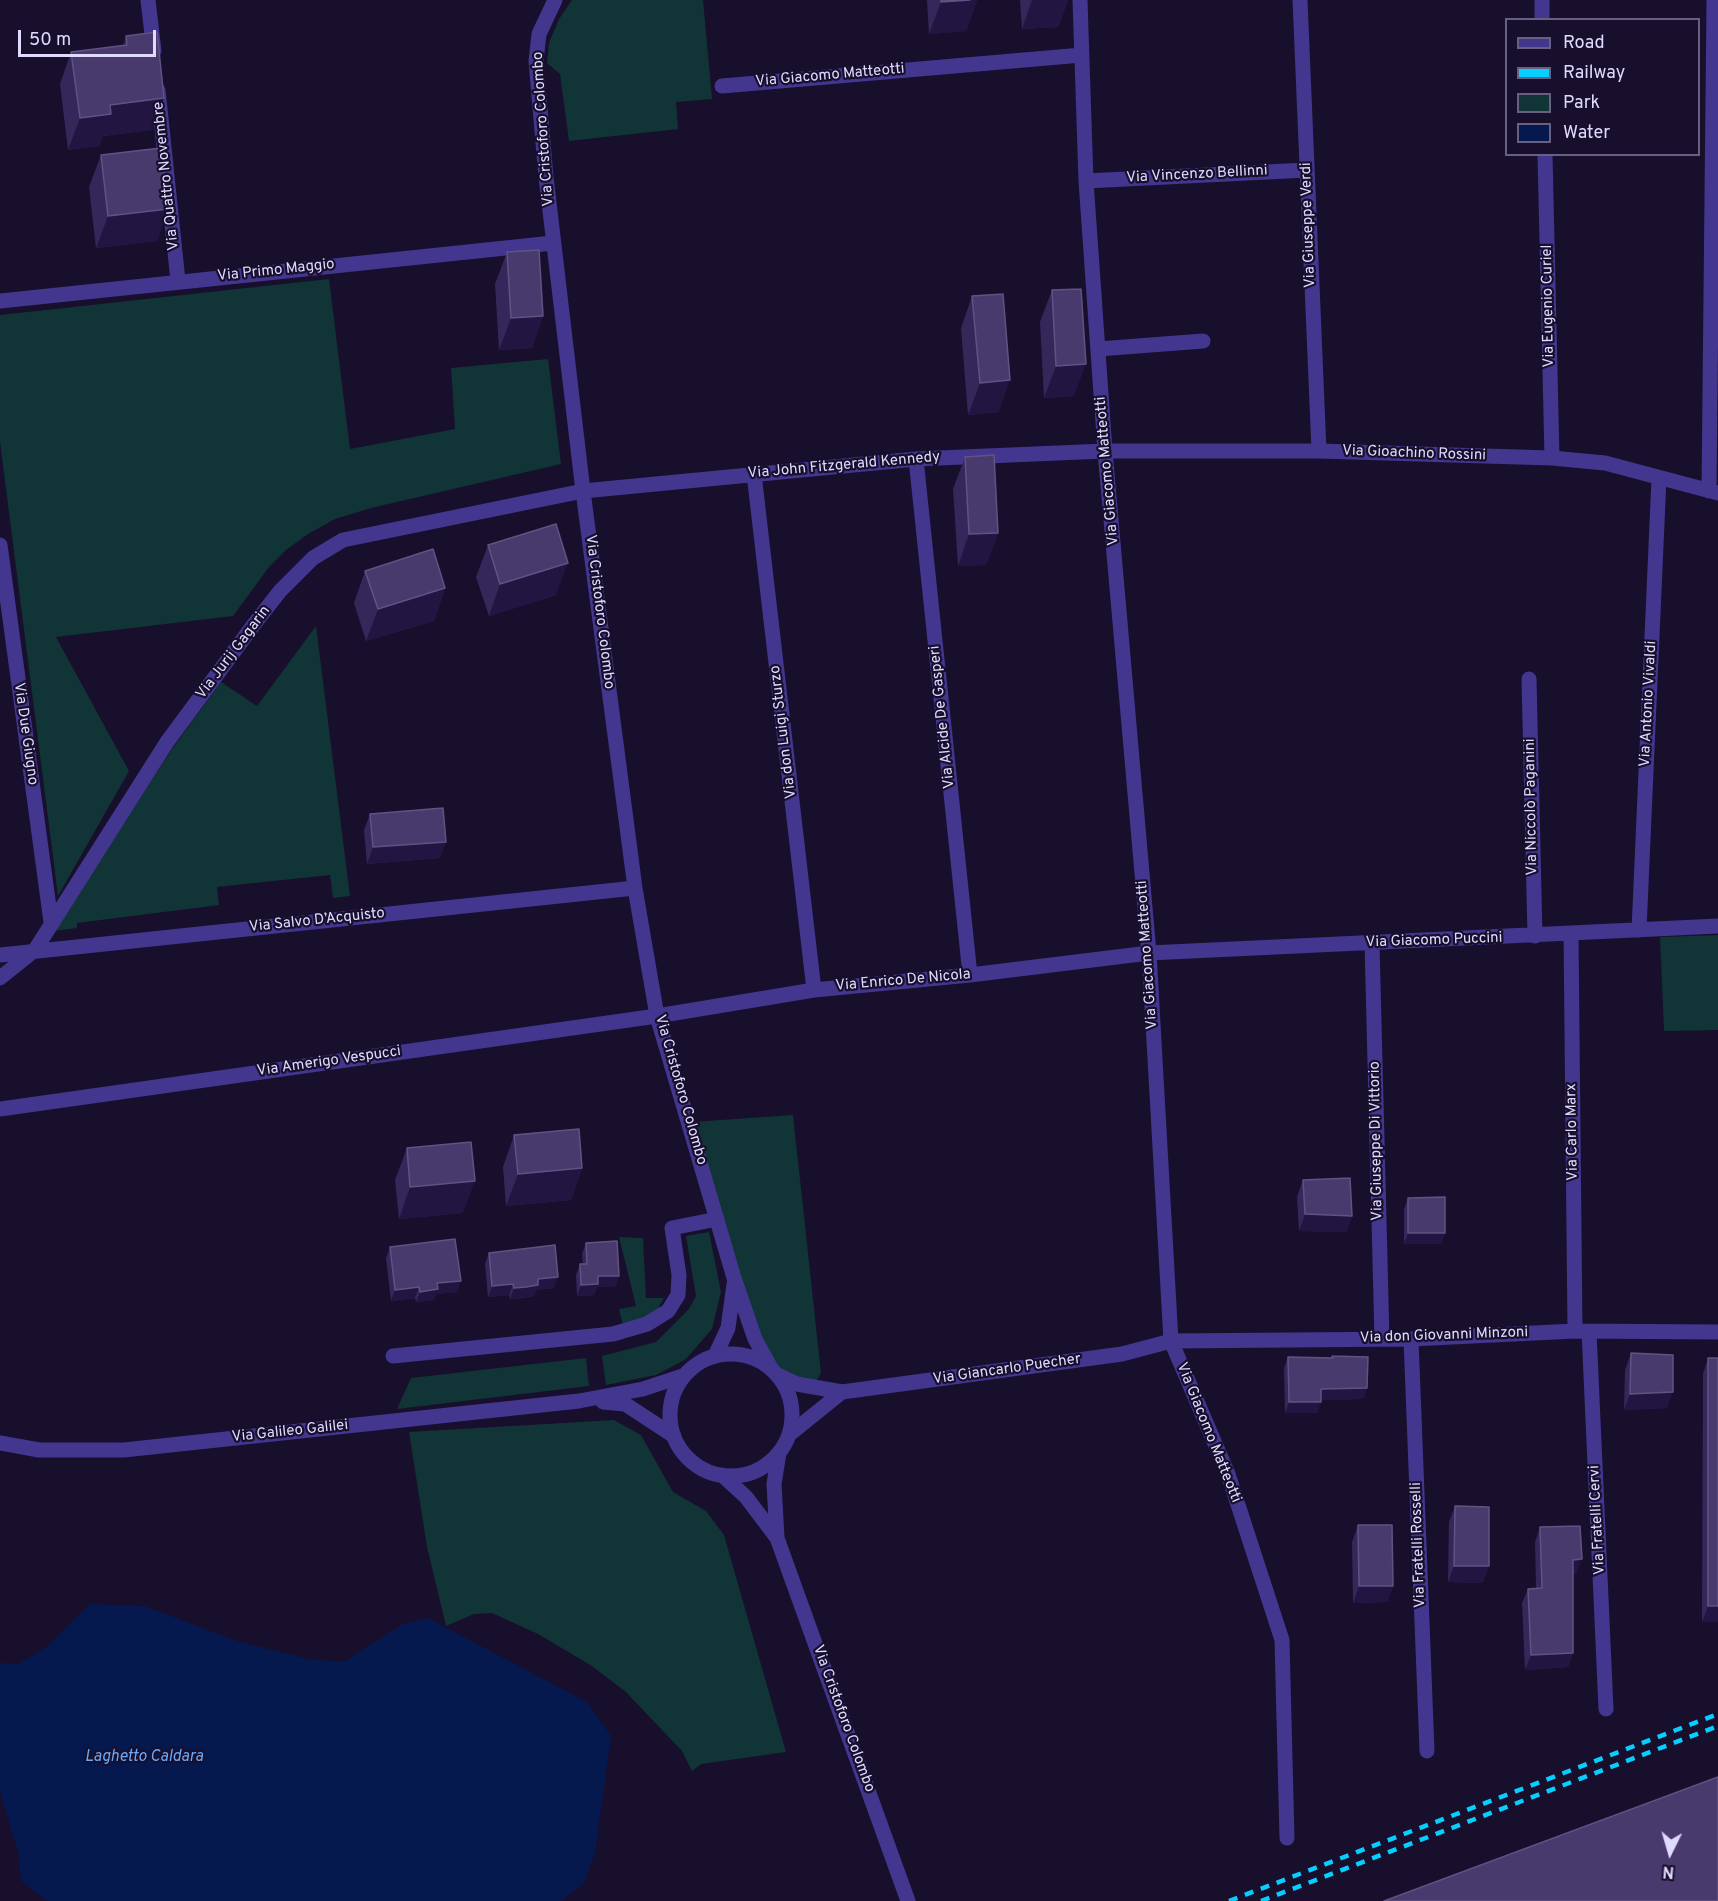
<!DOCTYPE html>
<meta charset="utf-8">
<style>
body{margin:0}
#map{position:relative;width:1718px;height:1901px;overflow:hidden;background:#170f2c;font-family:Overpass,sans-serif}
canvas{display:block}
.legend{position:absolute;left:1505px;top:18px;width:195px;height:138px;box-sizing:border-box;background:#170f2c;border:2px solid #686080;margin:0;padding:8px 10px;list-style:none;font-size:18px;color:#e1daff}
.legend li{display:flex;align-items:center;gap:12px;height:30px}
.legend b{width:30px;border:2px solid #686080}
.north{position:absolute;left:1640px;top:1823px;width:60px;height:60px;-webkit-text-stroke:4px #170f2c;paint-order:stroke;rotate:185deg;font-size:16px;font-weight:700;line-height:24px;text-align:center;color:#e1daff}
.north::after{content:'';display:block;margin:auto;width:21px;height:27px;background:#e1daff;clip-path:polygon(50% 0,100% 100%,50% 72%,0 100%)}
.scale{position:absolute;left:18px;top:30px;width:138px;height:27px;box-sizing:border-box;border:3px solid #e1daff;border-top:0;padding-left:8px;font-size:18px;line-height:21px;white-space:nowrap;color:#e1daff;-webkit-text-stroke:4px #170f2c;paint-order:stroke}
</style>
<div id="map">
<canvas width="1718" height="1901"></canvas>
<ul class="legend">
<li><b style="height:8px;background:#42368f"></b>Road</li>
<li><b style="height:8px;background:#06ceff"></b>Railway</li>
<li><b style="height:16px;background:#113437"></b>Park</li>
<li><b style="height:16px;background:#06194e"></b>Water</li>
</ul>
<div class="north">N</div>
<div class="scale">50 m</div>
</div>
<script>
const c = document.querySelector('canvas').getContext('2d');
c.lineJoin = 'round';
function paint(path, color) {
  c.fillStyle = color;
  c.fill(path, 'evenodd');
}
function poly(rows) {
  const path = new Path2D();
  for (const r of rows) {
    if (r.length === 3) {
      path.moveTo(r[0] + r[2], r[1]);
      path.arc(r[0], r[1], r[2], 0, 2 * Math.PI);
      continue;
    }
    path.moveTo(r[0], r[1]);
    for (let i = 2; i < r.length; i += 2) path.lineTo(r[i], r[i + 1]);
  }
  return path;
}
function stroke(path, color, width, dash) {
  c.strokeStyle = color;
  c.lineWidth = width;
  c.lineCap = dash ? 'butt' : 'round';
  c.setLineDash(dash || []);
  c.stroke(path);
}
function label(font, color, halo, rows, align = 'center') {
  c.font = font + ' Overpass,sans-serif';
  c.lineWidth = 4.5;
  c.setLineDash([]);
  c.textBaseline = 'middle';
  c.strokeStyle = halo;
  c.fillStyle = color;
  for (const [text, x, y, turn = 0] of rows) {
    c.save();
    c.translate(x, y);
    c.rotate((+turn || 0) * Math.PI / 180);
    c.textAlign = isNaN(turn) ? turn : align;
    if (halo) c.strokeText(text, 0, 0);
    c.fillText(text, 0, 0);
    c.restore();
  }
}
const green = poly([
 [572,0,703,0,712,99,676,102,678,129,569,141,560,74,547,63,549,43,559,19],
 [329,279,350,449,455,429,451,368,548,359,561,464,371,508,335,519,308,534,286,550,269,567,233,616,56,637,129,771,58,896,0,442,0,315],
 [316,626,350,896,333,898,330,875,217,887,219,905,77,923,77,928,54,931,172,749,221,682,257,706],
 [1718,935,1718,1030,1664,1031,1660,937],
 [793,1115,821,1373,817,1380,793,1378,777,1365,758,1333,692,1122],
 [709,1232,721,1292,712,1329,686,1359,656,1375,606,1385,602,1356,656,1342,689,1309,696,1296,686,1236],
 [619,1237,643,1238,646,1298,664,1298,657,1310,646,1318,623,1326,619,1309,636,1306],
 [586,1358,589,1386,397,1409,411,1378],
 [614,1420,641,1435,673,1492,706,1511,724,1535,786,1752,701,1764,692,1771,682,1751,626,1692,592,1666,538,1634,492,1613,474,1614,446,1626,427,1547,409,1432]
]);
const water = poly([
 [90,1604,145,1606,237,1641,312,1660,345,1661,403,1624,428,1618,587,1702,611,1736,595,1853,584,1883,561,1901,48,1901,21,1881,19,1855,0,1792,0,1663,19,1664,48,1646]
]);
const minor = poly([
 [148,0,154,51],
 [555,0,539,34,536,61,546,177,583,491,635,888,657,1016,734,1278,755,1339,771,1368],
 [1080,0,1086,181,1105,451,1149,953,1171,1341,1228,1474,1282,1640,1287,1838],
 [1300,0,1319,451],
 [1542,0,1542,20],
 [722,86,1082,55],
 [158,90,178,281],
 [1545,154,1552,458],
 [1086,181,1307,170],
 [0,301,553,243],
 [1098,349,1203,341],
 [916,459,970,975],
 [754,474,814,990],
 [1709,491,1714,0],
 [0,545,51,922],
 [1529,679,1535,936],
 [1639,930,1659,478],
 [1571,933,1575,1331],
 [1372,943,1382,1339],
 [0,955,635,888],
 [0,978,35,950,167,742,255,623,280,591,313,558,343,540,583,491,916,459,1105,451,1319,451,1552,458,1605,463,1718,493],
 [0,1109,657,1016,814,990,970,975,1149,953,1718,926],
 [1589,1331,1606,1709],
 [1411,1339,1427,1751],
 [393,1356,613,1334,647,1324,668,1311,678,1295,679,1275,672,1228,717,1219],
 [715,1356,728,1328,734,1284],
 [778,1375,797,1384,842,1392,1122,1354,1171,1341,1411,1339,1575,1331,1718,1332],
 [790,1434,842,1392]
]);
const tertiary = poly([
 [731,1415,61],
 [603,1402,625,1404,674,1436],
 [0,1443,39,1450,124,1450,579,1401,643,1389,685,1375],
 [722,1475,746,1497,777,1538,908,1901],
 [777,1538,774,1484,779,1453]
]);
const rail = poly([
 [1229,1901,1718,1714],
 [1261,1901,1718,1726]
]);
const wall = poly([
 [927,0,977,0,966,31,929,34],
 [1020,0,1068,0,1058,27,1022,29],
 [126,36,164,98,152,130,103,136,99,146,68,150,60,84,71,52,123,46],
 [101,155,168,209,157,241,96,248,89,187],
 [507,252,543,316,532,348,499,350,495,284],
 [1052,290,1074,396,1044,398,1040,322],
 [972,296,999,412,968,415,961,328],
 [965,457,998,533,986,565,958,566,953,489],
 [488,545,556,595,489,616,476,577],
 [365,571,445,588,434,621,366,641,354,603],
 [370,814,440,858,367,864,364,830],
 [514,1135,582,1168,571,1200,506,1206,503,1167],
 [407,1148,463,1213,399,1219,395,1180],
 [1303,1180,1352,1216,1346,1232,1299,1231,1297,1197],
 [1408,1198,1445,1233,1441,1244,1404,1244,1404,1209],
 [586,1243,619,1276,615,1287,597,1287,594,1295,577,1296,576,1275,580,1264,583,1264,582,1254],
 [390,1247,457,1292,436,1294,434,1300,416,1302,415,1298,391,1301,386,1258],
 [489,1253,554,1288,537,1290,534,1296,522,1298,510,1299,509,1295,488,1297,485,1264],
 [1631,1353,1667,1408,1624,1410,1625,1370],
 [1332,1356,1364,1399,1321,1400,1317,1413,1285,1413,1284,1368,1288,1357,1332,1358],
 [1708,1358,1718,1358,1718,1622,1702,1622,1703,1374],
 [1455,1506,1483,1583,1448,1582,1449,1522],
 [1358,1525,1393,1586,1387,1602,1353,1603,1352,1542],
 [1540,1527,1576,1574,1573,1574,1573,1653,1568,1667,1525,1670,1522,1603,1528,1589,1536,1588,1535,1542]
]);
const shadedWall = poly([
 [970,0,977,0,966,31,929,34,941,2],
 [1032,0,1068,0,1058,27,1022,29],
 [164,98,152,130,103,136,99,146,68,150,80,118,110,105],
 [168,209,157,241,96,248,108,216],
 [543,316,532,348,499,350,511,318],
 [1086,364,1074,396,1044,398,1056,366],
 [1010,380,999,412,968,415,980,383],
 [998,533,986,565,958,566,969,534],
 [568,563,556,595,489,616,500,584],
 [445,588,434,621,366,641,378,609],
 [446,842,440,858,367,864,373,847],
 [582,1168,571,1200,506,1206,518,1174],
 [475,1181,463,1213,399,1219,410,1187],
 [1305,1214,1352,1216,1346,1232,1299,1231],
 [1408,1233,1445,1233,1441,1244,1404,1244],
 [598,1276,619,1276,615,1287,597,1287,594,1295,577,1296,581,1285],
 [558,1277,554,1288,537,1290,534,1296,510,1299,514,1288,538,1279],
 [461,1281,457,1292,436,1294,434,1300,416,1302,420,1292,437,1283],
 [513,1284,509,1295,488,1297,492,1286],
 [419,1287,415,1298,391,1301,395,1290],
 [1367,1388,1364,1399,1317,1400,1321,1389],
 [1673,1392,1667,1408,1624,1410,1630,1394],
 [1289,1402,1321,1402,1317,1413,1285,1413],
 [1582,1559,1576,1574,1567,1574,1573,1560],
 [1454,1566,1489,1566,1483,1583,1448,1582],
 [1359,1586,1393,1586,1387,1602,1353,1603],
 [1708,1606,1718,1606,1718,1622,1702,1622],
 [1573,1653,1568,1667,1525,1670,1531,1655]
]);
const building = poly([
 [941,0,970,0,941,2,941,0],
 [157,32,164,98,110,105,111,114,80,118,71,52,127,45,126,36,157,32],
 [161,148,168,209,108,216,101,155,161,148],
 [539,250,543,316,511,318,507,252,539,250],
 [1081,289,1086,364,1056,366,1052,290,1081,289],
 [1003,294,1010,380,980,383,972,296,1003,294],
 [994,455,998,533,969,534,965,457,994,455],
 [556,524,568,563,500,584,488,545,556,524],
 [433,549,445,588,378,609,365,571,433,549],
 [443,808,446,842,373,847,370,814,443,808],
 [579,1129,582,1168,518,1174,514,1135,579,1129],
 [471,1142,475,1181,410,1187,407,1148,471,1142],
 [1350,1178,1352,1216,1305,1214,1303,1180,1350,1178],
 [1445,1197,1445,1233,1408,1233,1408,1198,1445,1197],
 [455,1239,461,1281,437,1283,438,1289,420,1292,419,1287,395,1290,390,1247,455,1239],
 [617,1241,619,1276,598,1276,598,1284,581,1285,580,1264,587,1264,586,1243,617,1241],
 [555,1245,558,1277,538,1279,538,1285,526,1287,514,1288,513,1284,492,1286,489,1253,555,1245],
 [1631,1353,1673,1355,1673,1392,1630,1394,1631,1353],
 [1332,1356,1368,1357,1367,1388,1321,1389,1321,1402,1289,1402,1288,1357,1333,1358,1332,1356],
 [1708,1358,1718,1358,1718,1606,1708,1606,1708,1358],
 [1455,1506,1489,1507,1489,1566,1454,1566,1455,1506],
 [1358,1525,1392,1525,1393,1586,1359,1586,1358,1525],
 [1580,1526,1582,1559,1573,1560,1573,1653,1531,1655,1528,1589,1542,1588,1540,1527,1580,1526],
 [1718,1777,1718,1901,1384,1901,1718,1777]
]);
const streetNames = [
 ["Via Giacomo Matteotti",830,76,-5],
 ["Via Cristoforo Colombo",544,129,-94],
 ["Via Vincenzo Bellinni",1197,175,-3],
 ["Via Quattro Novembre",167,176,-96],
 ["Via Giuseppe Verdi",1309,225,-92],
 ["Via Primo Maggio",276,271,-6],
 ["Via Eugenio Curiel",1549,306,-91],
 ["Via Gioachino Rossini",1414,454,2],
 ["Via John Fitzgerald Kennedy",844,466,-5],
 ["Via Giacomo Matteotti",1108,471,-95],
 ["Via Cristoforo Colombo",599,612,83],
 ["Via Jurij Gagarin",234,653,-53],
 ["Via Antonio Vivaldi",1649,704,-87],
 ["Via Alcide De Gasperi",943,717,-96],
 ["Via don Luigi Sturzo",784,732,-97],
 ["Via Due Giugno",25,734,82],
 ["Via Niccolò Paganini",1532,807,-91],
 ["Via Salvo D’Acquisto",317,921,-6],
 ["Via Giacomo Puccini",1434,941,-2],
 ["Via Giacomo Matteotti",1148,955,-94],
 ["Via Enrico De Nicola",903,981,-5],
 ["Via Amerigo Vespucci",329,1062,-8],
 ["Via Cristoforo Colombo",680,1090,74],
 ["Via Carlo Marx",1573,1132,-91],
 ["Via Giuseppe Di Vittorio",1377,1141,-91],
 ["Via don Giovanni Minzoni",1444,1336,-2],
 ["Via Giancarlo Puecher",1007,1370,-8],
 ["Via Galileo Galilei",290,1432,-6],
 ["Via Giacomo Matteotti",1208,1433,68],
 ["Via Fratelli Cervi",1598,1520,-93],
 ["Via Fratelli Rosselli",1419,1545,-92],
 ["Via Cristoforo Colombo",843,1719,70]
];
const waterNames = [
 ["Laghetto Caldara",144,1758]
];
paint(green, '#113437');
paint(water, '#06194e');
stroke(minor, '#42368f', 15);
stroke(tertiary, '#42368f', 15);
stroke(rail, '#06ceff', 4.5, [9, 8]);
paint(wall, '#36275b');
paint(shadedWall, '#221541');
paint(building, '#483a6d');
stroke(building, '#605384', 1.5);
label('15px', '#e1daff', '#170f2c', streetNames);
label('italic 16px', '#68aaff', '#170f2c', waterNames);
</script>
